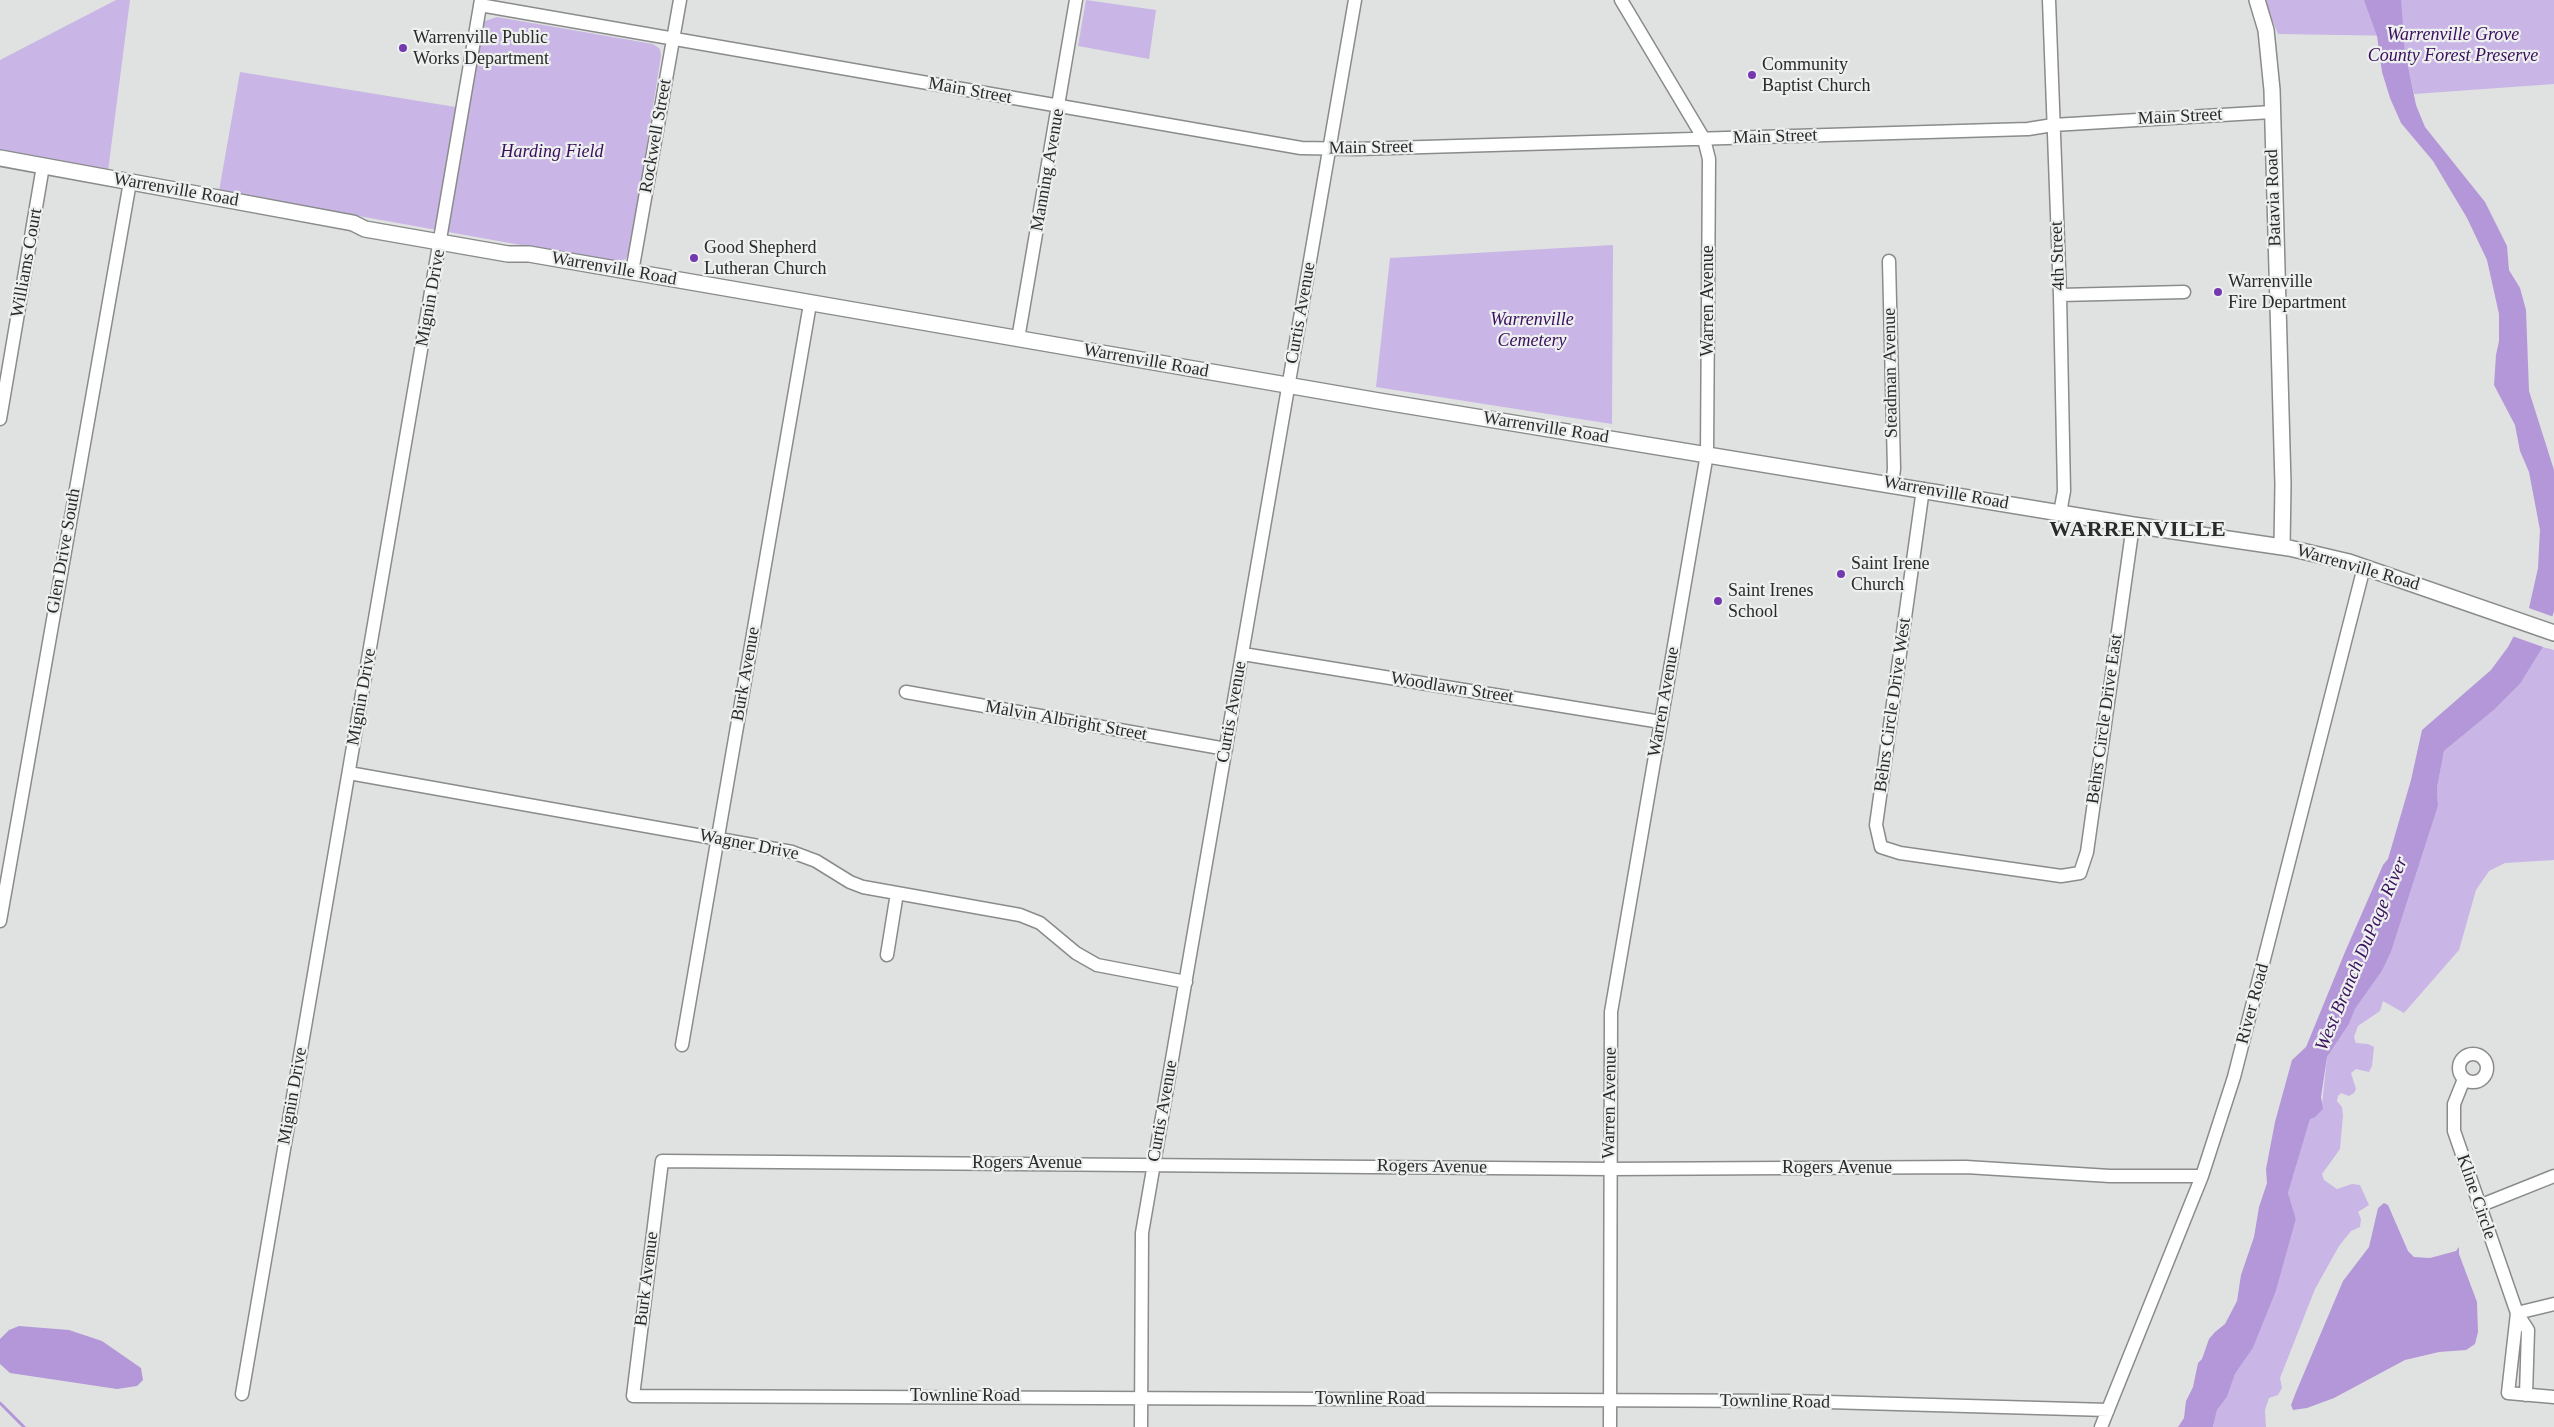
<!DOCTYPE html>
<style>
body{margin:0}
canvas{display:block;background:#dfe2e0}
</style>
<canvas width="2554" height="1427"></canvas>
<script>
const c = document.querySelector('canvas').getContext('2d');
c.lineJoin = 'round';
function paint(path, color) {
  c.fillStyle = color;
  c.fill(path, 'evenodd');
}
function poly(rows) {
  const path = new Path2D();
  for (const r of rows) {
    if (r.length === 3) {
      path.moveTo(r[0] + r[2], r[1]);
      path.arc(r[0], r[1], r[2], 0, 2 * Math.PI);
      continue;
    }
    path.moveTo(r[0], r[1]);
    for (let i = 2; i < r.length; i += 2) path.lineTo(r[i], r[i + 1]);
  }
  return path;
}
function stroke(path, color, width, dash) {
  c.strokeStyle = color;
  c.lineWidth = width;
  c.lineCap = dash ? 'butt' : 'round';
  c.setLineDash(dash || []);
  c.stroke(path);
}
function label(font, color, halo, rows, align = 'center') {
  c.font = font + ' "Times New Roman",serif';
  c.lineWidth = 4.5;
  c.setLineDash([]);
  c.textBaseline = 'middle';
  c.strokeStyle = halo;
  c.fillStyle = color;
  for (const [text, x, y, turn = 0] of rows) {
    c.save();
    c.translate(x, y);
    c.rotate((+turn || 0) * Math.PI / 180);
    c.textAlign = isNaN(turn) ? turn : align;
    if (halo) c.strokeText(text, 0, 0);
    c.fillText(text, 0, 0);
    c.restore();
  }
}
const green = poly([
 [116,0,130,0,108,171,0,150,0,60],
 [1086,0,1156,10,1149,59,1078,46],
 [2264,0,2554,0,2554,84,2414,94,2405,51,2404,36,2278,34],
 [497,17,653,44,660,49,661,56,630,250,626,259,616,262,219,191,240,72,468,109,482,28,485,21],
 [1613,245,1612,424,1376,387,1390,258],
 [2543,647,2554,650,2554,860,2505,863,2489,871,2476,890,2459,950,2404,1013,2383,1001,2380,1011,2358,1026,2354,1037,2356,1043,2368,1044,2374,1047,2372,1066,2369,1072,2356,1069,2351,1073,2356,1089,2354,1093,2349,1096,2341,1093,2338,1096,2337,1101,2342,1107,2343,1115,2340,1149,2322,1174,2324,1180,2337,1189,2352,1184,2360,1185,2369,1205,2358,1212,2361,1219,2360,1227,2351,1231,2339,1246,2315,1289,2280,1378,2282,1388,2278,1395,2269,1398,2265,1410,2266,1427,2213,1427,2217,1410,2227,1397,2235,1374,2253,1348,2276,1291,2296,1219,2288,1193,2310,1118,2322,1105,2327,1057,2349,1024,2355,1009,2382,971,2391,952,2438,806,2437,788,2444,751,2495,709,2520,684]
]);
const water = poly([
 [2364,0,2401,0,2405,51,2416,105,2425,127,2485,202,2507,246,2509,270,2520,288,2526,310,2529,391,2554,470,2554,611,2543,647,2520,684,2495,709,2444,751,2437,788,2438,806,2391,952,2382,971,2355,1009,2349,1024,2327,1057,2321,1097,2323,1109,2315,1117,2310,1119,2288,1193,2296,1219,2276,1291,2253,1348,2235,1374,2227,1397,2217,1410,2213,1427,2178,1427,2184,1418,2186,1401,2193,1387,2198,1363,2202,1359,2209,1339,2215,1332,2225,1324,2237,1301,2241,1275,2254,1237,2259,1207,2267,1183,2266,1169,2275,1122,2292,1060,2306,1047,2345,952,2383,865,2388,859,2411,780,2422,730,2491,670,2508,647,2529,608,2538,568,2540,530,2529,472,2520,451,2515,425,2494,385,2496,355,2499,341,2499,314,2487,260,2467,218,2433,161,2401,123,2390,98,2382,72,2377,36],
 [2384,1203,2388,1205,2408,1251,2414,1257,2430,1258,2456,1251,2459,1247,2459,1254,2477,1302,2478,1332,2475,1344,2466,1350,2439,1352,2405,1360,2334,1398,2307,1408,2293,1410,2291,1405,2296,1392,2343,1281,2369,1247,2378,1208],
 [19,1326,69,1330,102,1341,141,1368,143,1380,137,1386,117,1389,10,1373,0,1364,0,1339,9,1330]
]);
const pier = poly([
 [2526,607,2554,617,2546,648,2512,636]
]);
const stream = poly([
 [0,1403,24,1427]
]);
const minor = poly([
 [2049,0,2060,295,2064,491,2060,513],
 [480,5,1301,148,1357,149,2028,129,2053,125,2272,112],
 [1889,261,1894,469,1892,484],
 [632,272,680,0],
 [2060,295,2184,292],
 [1018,339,1076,0],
 [0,419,43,166],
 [1923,489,1876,825,1881,847,1900,853,2061,876,2080,873,2087,852,2133,525],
 [1243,654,1661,722],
 [906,692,1226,749],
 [349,773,792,852,816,861,850,882,863,887,1020,915,1040,923,1076,953,1097,965,1186,982],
 [0,921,130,182],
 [887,955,897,893],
 [682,1045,810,304],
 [2473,1068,14],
 [2464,1079,2454,1104,2454,1131,2517,1313,2528,1330,2526,1395],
 [2479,1206,2554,1176],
 [2517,1313,2508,1393,2554,1397],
 [2517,1313,2554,1304],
 [242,1394,481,0],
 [2108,1410,1792,1401,633,1396,662,1161,1609,1169,1966,1167,2110,1176,2202,1176],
 [1141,1427,1142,1233,1355,0],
 [1610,1427,1611,1012,1707,454,1709,159,1704,139,1621,0],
 [2101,1427,2202,1176,2234,1077,2364,567]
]);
const major = poly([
 [2257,0,2266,30,2272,90,2283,484,2282,547],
 [0,158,202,195,353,223,365,229,508,254,529,254,1379,401,2133,525,2289,548,2349,562,2554,633]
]);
const markers = [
 [403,48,5,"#7539af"],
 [1752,75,5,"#7539af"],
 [694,258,5,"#7539af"],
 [2218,292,5,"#7539af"],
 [1841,574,5,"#7539af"],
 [1718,601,5,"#7539af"]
];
const parkNames = [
 ["Warrenville Grove",2453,35],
 ["County Forest Preserve",2453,56],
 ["Harding Field",552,152],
 ["Warrenville",1532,320],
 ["Cemetery",1532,341]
];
const poiNames = [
 ["Warrenville Public",413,38],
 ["Works Department",413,59],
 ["Community",1762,65],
 ["Baptist Church",1762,86],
 ["Good Shepherd",704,248],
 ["Lutheran Church",704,269],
 ["Warrenville",2228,282],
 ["Fire Department",2228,303],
 ["Saint Irene",1851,564],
 ["Church",1851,585],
 ["Saint Irenes",1728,591],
 ["School",1728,612]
];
const streetNames = [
 ["Main Street",970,91,10],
 ["Main Street",2180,117,-3],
 ["Rockwell Street",656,136,-80],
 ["Main Street",1775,137,-2],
 ["Main Street",1371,148,-1],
 ["Manning Avenue",1048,170,-80],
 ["Warrenville Road",176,190,10],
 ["Batavia Road",2274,198,-92],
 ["4th Street",2058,256,-92],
 ["Williams Court",27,263,-80],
 ["Warrenville Road",614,269,10],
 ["Mignin Drive",431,298,-80],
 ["Warren Avenue",1708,301,-90],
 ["Curtis Avenue",1301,313,-80],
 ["Warrenville Road",1146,361,10],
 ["Steadman Avenue",1891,373,-91],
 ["Warrenville Road",1546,428,9],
 ["Warrenville Road",1946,493,10],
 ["Glen Drive South",64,551,-80],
 ["Warrenville Road",2358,568,16],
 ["Burk Avenue",746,674,-80],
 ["Woodlawn Street",1452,688,9],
 ["Mignin Drive",362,697,-80],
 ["Warren Avenue",1664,702,-80],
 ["Behrs Circle Drive West",1893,705,-82],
 ["Curtis Avenue",1232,712,-80],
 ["Behrs Circle Drive East",2105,719,-82],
 ["Malvin Albright Street",1066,721,10],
 ["Wagner Drive",749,845,11],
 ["River Road",2253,1004,-75],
 ["Mignin Drive",293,1096,-80],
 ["Warren Avenue",1610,1103,-89],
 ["Curtis Avenue",1163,1111,-80],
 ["Rogers Avenue",1027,1163],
 ["Rogers Avenue",1432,1167,1],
 ["Rogers Avenue",1837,1168],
 ["Kline Circle",2476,1197,71],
 ["Burk Avenue",647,1279,-83],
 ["Townline Road",965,1396],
 ["Townline Road",1370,1399],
 ["Townline Road",1775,1402,1]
];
const waterNames = [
 ["West Branch DuPage River",2362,954,-67]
];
const districtNames = [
 ["WARRENVILLE",2138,530]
];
paint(green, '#c9b5e6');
paint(water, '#b497d9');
paint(pier, '#dfe2e0');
stroke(stream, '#b497d9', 3);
stroke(minor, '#898c8a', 15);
stroke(major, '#898c8a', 18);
stroke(minor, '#fff', 12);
stroke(major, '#fff', 15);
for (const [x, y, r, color] of markers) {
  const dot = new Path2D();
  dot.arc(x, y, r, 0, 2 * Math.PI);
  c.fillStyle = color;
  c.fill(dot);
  stroke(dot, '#edf0ee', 2);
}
label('italic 18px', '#390e5d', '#edf0ee', parkNames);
label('18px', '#292a29', '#edf0ee', poiNames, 'left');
label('18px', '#292a29', '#edf0ee', streetNames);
label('italic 19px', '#3a115e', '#edf0ee', waterNames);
c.letterSpacing = '1px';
label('bold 22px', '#292a29', '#edf0ee', districtNames);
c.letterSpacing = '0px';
</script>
